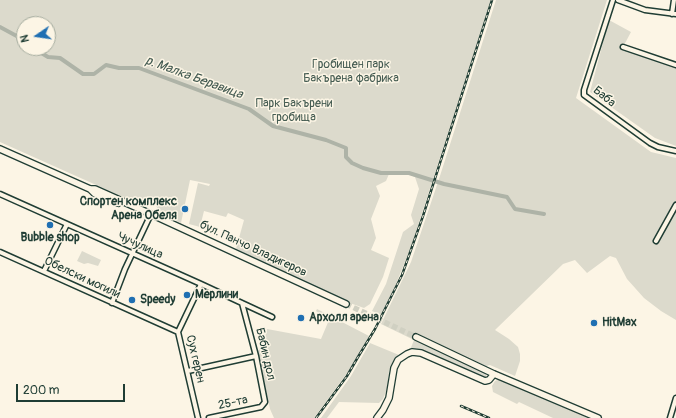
<!DOCTYPE html>
<meta charset="utf-8">
<style>
body{margin:0}
#map{position:relative;width:676px;height:418px;overflow:hidden;background:#fcf5e5;font-family:Pangolin,sans-serif}
canvas{display:block}
.north{position:absolute;left:16px;top:16px;width:40px;height:40px;box-sizing:border-box;background:#fcf5e5;border:1px solid #a4ab9e;border-radius:50%;rotate:257deg;font-size:11px;font-weight:700;line-height:16px;text-align:center;color:#1f3d34}
.north::after{content:'';display:block;margin:auto;width:14px;height:18px;background:#1f6fb2;clip-path:polygon(50% 0,100% 100%,50% 72%,0 100%)}
.scale{position:absolute;left:16px;top:384px;width:109px;height:18px;box-sizing:border-box;border:2px solid #1f3d34;border-top:0;padding-left:5px;font-size:12px;line-height:14px;white-space:nowrap;color:#1f3d34;-webkit-text-stroke:3px #fcf5e5;paint-order:stroke}
</style>
<div id="map">
<canvas width="676" height="418"></canvas>
<div class="north">N</div>
<div class="scale">200 m</div>
</div>
<script>
const c = document.querySelector('canvas').getContext('2d');
c.lineJoin = 'round';
function paint(path, color) {
  c.fillStyle = color;
  c.fill(path, 'evenodd');
}
function poly(rows) {
  const path = new Path2D();
  for (const r of rows) {
    path.moveTo(r[0], r[1]);
    for (let i = 2; i < r.length; i += 2) path.lineTo(r[i], r[i + 1]);
  }
  return path;
}
function stroke(path, color, width, dash) {
  c.strokeStyle = color;
  c.lineWidth = width;
  c.lineCap = dash ? 'butt' : 'round';
  c.setLineDash(dash || []);
  c.stroke(path);
}
function label(font, color, halo, rows, align = 'center') {
  c.font = font + ' Pangolin,sans-serif';
  c.lineWidth = 3;
  c.setLineDash([]);
  c.textBaseline = 'middle';
  c.strokeStyle = halo;
  c.fillStyle = color;
  for (const [text, x, y, turn = 0] of rows) {
    c.save();
    c.translate(x, y);
    c.rotate((+turn || 0) * Math.PI / 180);
    c.textAlign = isNaN(turn) ? turn : align;
    if (halo) c.strokeText(text, 0, 0);
    c.fillText(text, 0, 0);
    c.restore();
  }
}
const green = poly([
 [0,0,491,0,412,244,396,284,381,315,372,311,386,284,403,232,414,224,411,215,419,189,415,177,408,174,389,174,386,181,376,186,380,196,371,219,376,238,371,250,389,258,383,277,370,304,364,308,347,302,236,249,244,220,228,213,226,217,204,211,200,227,189,224,198,183,209,186,210,184,190,180,181,223,162,214,153,202,141,205,0,142],
 [24,24,48,24,48,48,24,48],
 [496,0,607,0,576,98,651,152,676,158,676,320,661,311,644,298,627,279,616,258,610,256,587,273,575,260,563,264,495,330,509,339,518,347,520,354,520,361,515,376,490,365,486,366,417,335,416,337,415,340,485,373,487,377,485,378,432,354,421,350,410,350,414,340,381,324,411,262,439,179],
 [609,20,631,32,623,47,676,65,676,146,655,138,590,92],
 [82,251,101,260,98,266,88,263,84,264,77,261],
 [317,309,369,336,350,369,314,418,274,418,270,409,258,351,261,347,261,343,266,334,267,329,321,339,329,320,316,311],
 [370,343,399,355,393,362,389,371,388,386,383,399,379,403,339,402,327,418,321,418,351,376],
 [500,379,588,418,553,418,519,402,517,404,493,392,492,386,495,381]
]);
const canal = poly([
 [0,27,24,40],
 [33,48,48,57,60,58,83,74,94,74,106,65,119,68,139,68,249,109,273,126,326,140,346,148,346,157,352,163,363,168,381,173,409,173,444,184,507,197,515,209,544,214]
]);
const secondaryTunnel = poly([
 [346,304,416,337]
]);
const street = poly([
 [613,0,584,90,584,95,650,143,658,147,676,151],
 [618,0,645,10,676,14],
 [672,14,674,0],
 [623,47,676,65],
 [0,194,201,284,272,317],
 [656,241,676,205],
 [0,252,178,332],
 [44,271,67,224],
 [112,303,125,269,151,214],
 [188,371,256,356],
 [198,418,178,332,201,284],
 [209,418,261,407,265,402,256,356,242,303],
 [670,418,676,398]
]);
const secondary = poly([
 [0,149,90,189,95,189,142,210,346,304],
 [90,189,95,194,118,203],
 [416,337,494,374,598,418],
 [377,418,383,410,389,398,394,368,398,360,407,354,412,352,421,353,485,381,489,380,494,374]
]);
const rail = poly([
 [461,406,489,418],
 [316,418,347,376,358,357,375,329,402,275,423,216,492,0]
]);
const markers = [
 [185,209,4,"#1f6fb2"],
 [50,225,4,"#1f6fb2"],
 [187,295,4,"#1f6fb2"],
 [132,300,4,"#1f6fb2"],
 [301,318,4,"#1f6fb2"],
 [594,323,4,"#1f6fb2"]
];
const parkNames = [
 ["Гробищен парк",351,65],
 ["Бакърена фабрика",351,79],
 ["Парк Бакърени",294,104],
 ["гробища",294,118]
];
const streetNames = [
 ["Баба",604,97,39],
 ["Чучулица",140,246,24],
 ["бул. Панчо Владигеров",253,249,25],
 ["Обелски могили",82,278,25],
 ["Бабин дол",265,354,77],
 ["Сух герен",195,359,77],
 ["25-та",233,403,-12]
];
const poiNames = [
 ["Спортен комплекс",177,202,"right"],
 ["Арена Обеля",177,216,"right"],
 ["Bubble shop",50,238,"center"],
 ["Мерлини",195,295],
 ["Speedy",140,300],
 ["Архолл арена",309,318],
 ["HitMax",602,323]
];
const waterNames = [
 ["р. Малка Беравица",194,78,20]
];
paint(green, '#dcdacc');
stroke(canal, '#aeb3a7', 4);
stroke(secondaryTunnel, '#d0d0c2', 5.5, [5.5, 3]);
stroke(street, '#1f3d34', 7);
stroke(secondary, '#1f3d34', 8);
stroke(street, '#fcf5e5', 4);
stroke(secondary, '#fcf5e5', 5.5);
stroke(rail, '#1f3d34', 2.5);
stroke(rail, '#fcf5e5', 1, [3]);
for (const [x, y, r, color] of markers) {
  const dot = new Path2D();
  dot.arc(x, y, r, 0, 2 * Math.PI);
  c.fillStyle = color;
  c.fill(dot);
  stroke(dot, '#fcf5e5', 1.5);
}
label('12px', '#455c52', '#fcf5e5', parkNames);
label('12px', '#1f3d34', '#fcf5e5', streetNames);
label('bold 12px', '#1f3d34', '#fcf5e5', poiNames, 'left');
label('italic 13px', '#435a51', '#fcf5e5', waterNames);
</script>
